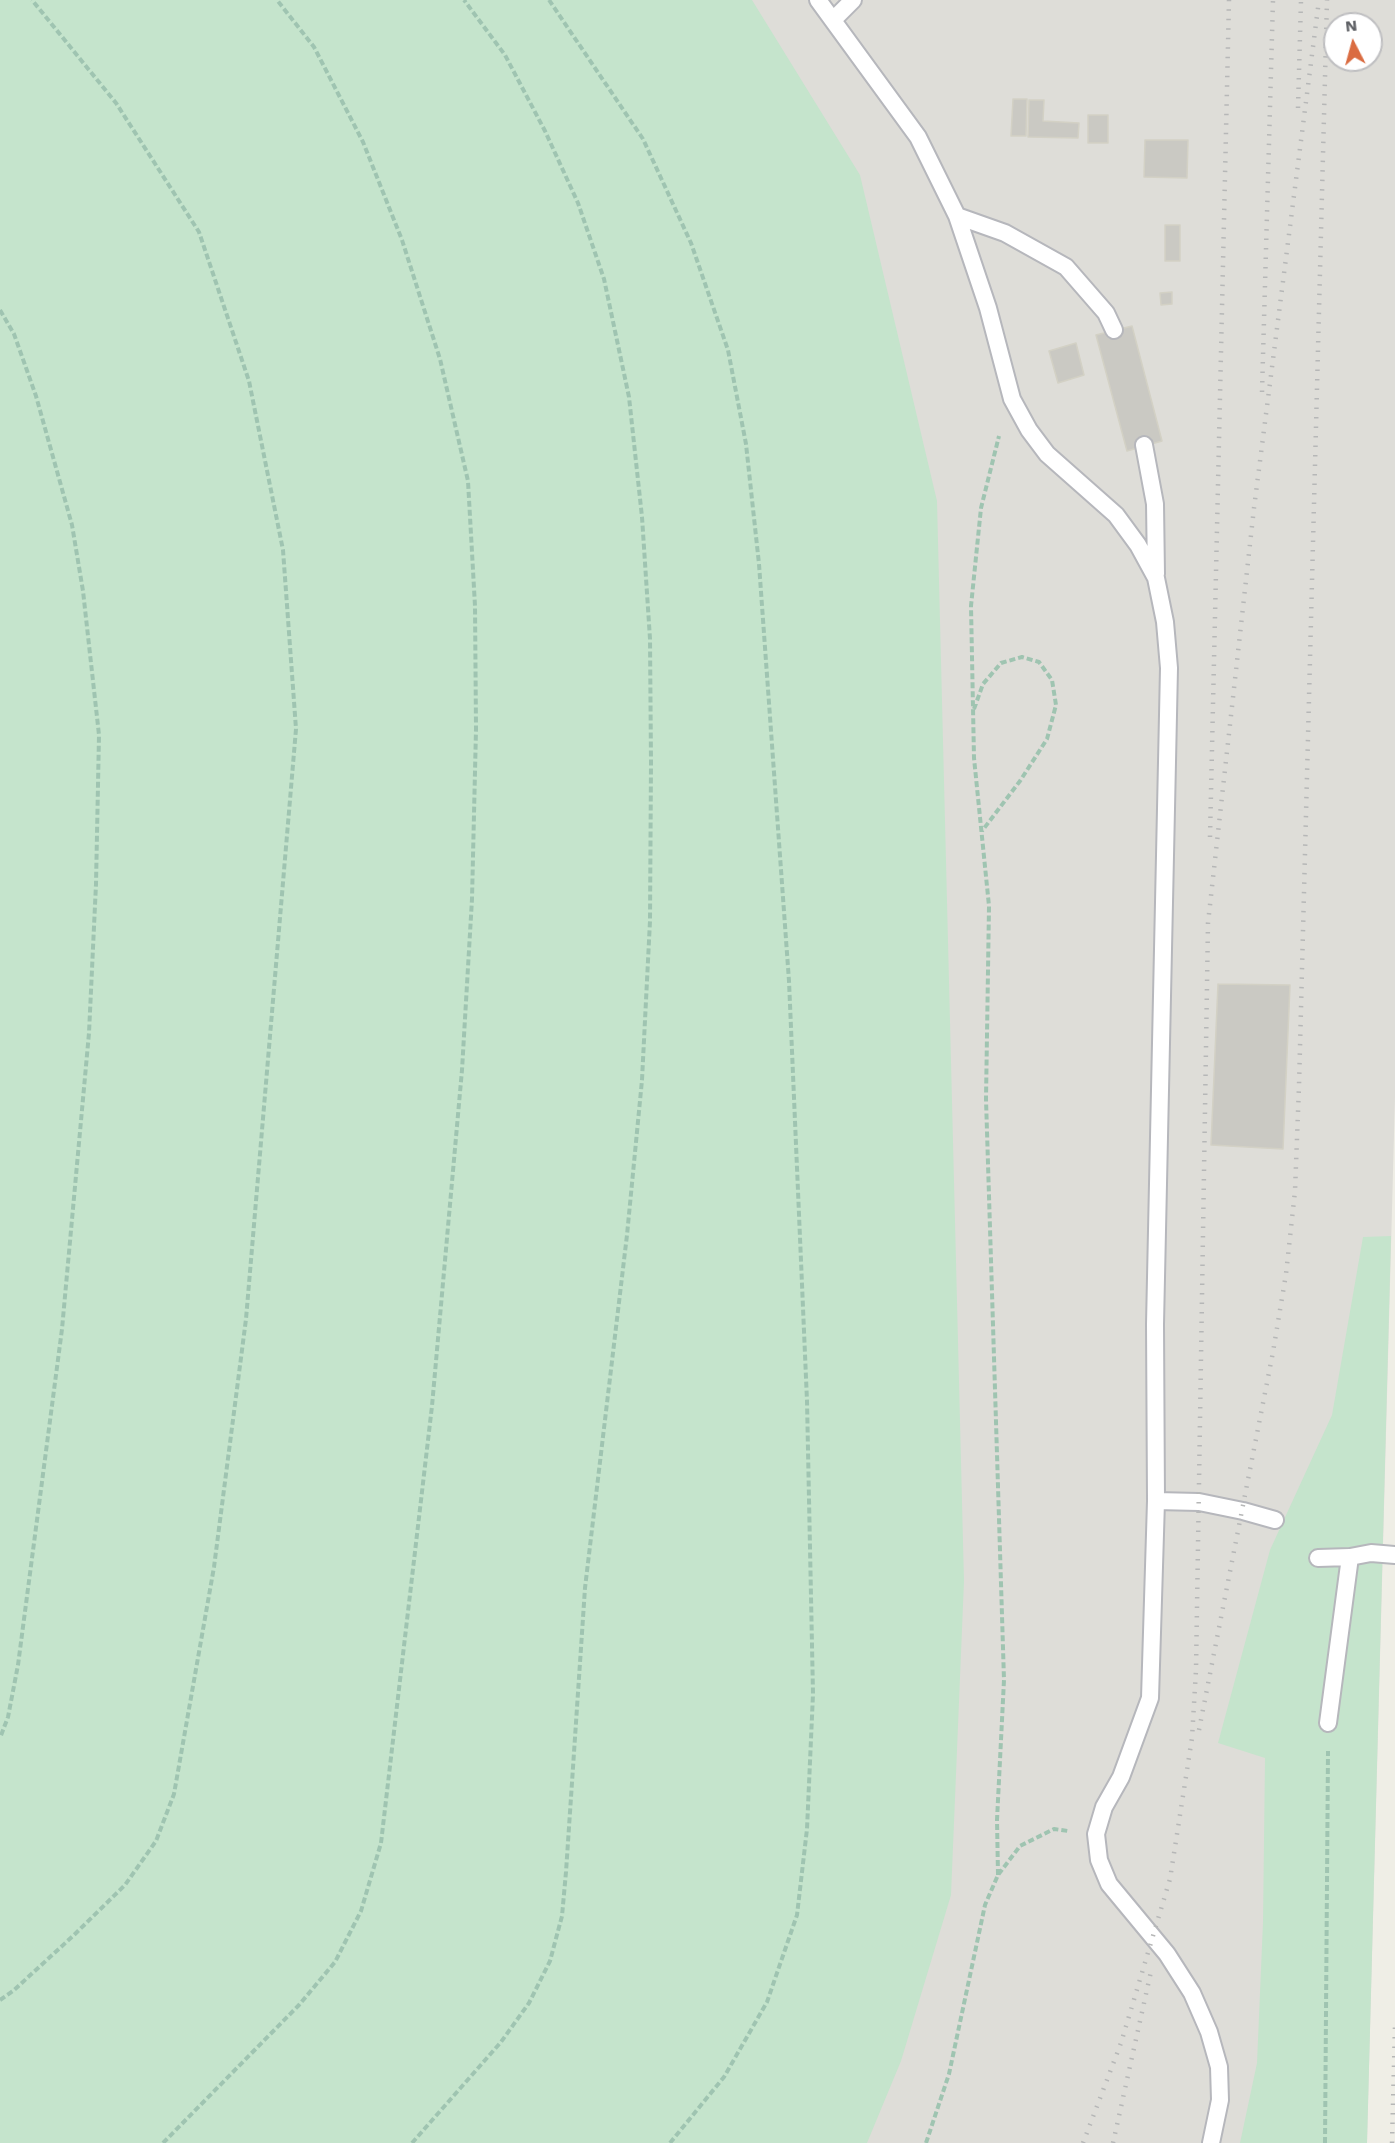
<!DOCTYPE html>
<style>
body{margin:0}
#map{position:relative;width:1395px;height:2143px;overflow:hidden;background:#efeee6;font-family:"Work Sans",sans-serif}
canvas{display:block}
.north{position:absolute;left:1323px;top:12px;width:60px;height:60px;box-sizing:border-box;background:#fff;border:2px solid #bfbfc1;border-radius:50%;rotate:354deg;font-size:16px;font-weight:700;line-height:24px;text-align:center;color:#5e6065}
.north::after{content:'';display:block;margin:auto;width:21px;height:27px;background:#da6c41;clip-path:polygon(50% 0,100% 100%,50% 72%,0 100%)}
</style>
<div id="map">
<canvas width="1395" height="2143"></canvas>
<div class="north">N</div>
</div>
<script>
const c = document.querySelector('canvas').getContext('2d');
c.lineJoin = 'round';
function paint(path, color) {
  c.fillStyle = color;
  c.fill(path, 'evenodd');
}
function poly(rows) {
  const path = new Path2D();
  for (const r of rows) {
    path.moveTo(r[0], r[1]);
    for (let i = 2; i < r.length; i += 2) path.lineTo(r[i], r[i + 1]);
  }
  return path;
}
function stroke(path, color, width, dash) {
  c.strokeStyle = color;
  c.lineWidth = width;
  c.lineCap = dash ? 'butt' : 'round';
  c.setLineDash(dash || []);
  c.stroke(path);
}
const industrial = poly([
 [0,0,1395,0,1395,1097,1367,2143,0,2143],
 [1335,24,1371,24,1371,60,1335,60]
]);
const green = poly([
 [0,0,752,0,860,175,937,501,964,1581,951,1895,901,2061,867,2143,0,2143],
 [1391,1236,1367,2143,1240,2143,1257,2063,1263,1922,1265,1758,1218,1743,1270,1550,1332,1415,1363,1237]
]);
const building = poly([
 [1013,99,1027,99,1026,136,1011,136,1013,99],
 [1029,100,1044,100,1043,121,1079,123,1078,138,1028,137,1029,100],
 [1088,115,1108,115,1108,143,1088,143,1088,115],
 [1145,140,1188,140,1187,178,1144,177,1145,140],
 [1165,225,1180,225,1180,261,1165,261,1165,225],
 [1172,292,1172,304,1161,305,1160,293,1172,292],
 [1132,326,1162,441,1127,451,1096,335,1132,326],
 [1076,343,1084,375,1058,383,1049,351,1076,343],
 [1218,984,1290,985,1283,1149,1211,1145,1218,984]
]);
const path = poly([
 [549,0,643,139,691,243,728,350,746,444,759,564,789,981,807,1401,813,1694,807,1829,797,1915,767,2002,724,2077,670,2143],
 [0,310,14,334,36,396,72,525,83,591,99,735,96,884,89,1033,62,1329,18,1665,8,1717,0,1738],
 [974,709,983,684,1001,663,1022,657,1039,662,1052,680,1056,705,1047,739,1020,781,982,831],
 [998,1875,997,1820,1004,1680,986,1099,989,906,974,758,971,606,981,508,999,436],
 [0,2000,13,1991,74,1935,125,1885,156,1841,174,1794,214,1567,246,1319,296,729,283,550,249,381,199,232,116,103,32,0],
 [163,2143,299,2005,335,1962,361,1911,381,1843,432,1406,462,1070,472,899,476,729,475,606,468,481,440,359,402,240,363,142,314,47,277,0],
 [412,2143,501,2042,529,2003,550,1961,562,1916,566,1872,585,1588,627,1235,642,1080,650,921,651,763,650,639,642,517,629,397,604,279,578,203,545,131,505,55,464,0],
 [926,2143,949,2074,985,1905,998,1875,1020,1846,1054,1829,1068,1831],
 [1325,2143,1328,1751]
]);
const lane = poly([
 [818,0,918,137,957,216,988,308,1012,399,1029,430,1047,454,1116,515,1138,545,1156,578,1165,622,1169,668,1155,1324,1156,1501,1150,1698,1121,1777,1104,1807,1096,1834,1099,1860,1109,1884,1167,1954,1192,1993,1209,2032,1219,2067,1220,2100,1211,2143],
 [833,20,853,0],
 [957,216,1005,233,1066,267,1106,313,1114,330],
 [1144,445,1155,504,1156,574],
 [1156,1501,1199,1502,1243,1511,1275,1520],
 [1318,1558,1350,1557,1371,1553,1395,1555],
 [1328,1723,1350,1557]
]);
const rail = poly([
 [1298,108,1301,0],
 [1262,392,1273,0],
 [1210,837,1229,0],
 [1199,1730,1273,1352,1286,1274,1295,1191,1299,1086,1327,0],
 [1083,2143,1121,2043,1170,1879,1192,1738,1196,1670,1208,923,1254,508,1319,0],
 [1113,2143,1152,1967],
 [1392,2143,1395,2026]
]);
paint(industrial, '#deddd8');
paint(green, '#c5e4cc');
paint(building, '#cac9c3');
stroke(building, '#d3d1c5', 1.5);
stroke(lane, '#b6b7bc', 20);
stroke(path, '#9fc4b1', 4, [6, 3]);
stroke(lane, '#fff', 16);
stroke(rail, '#b6b7b7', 4.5, [1.5, 8]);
</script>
